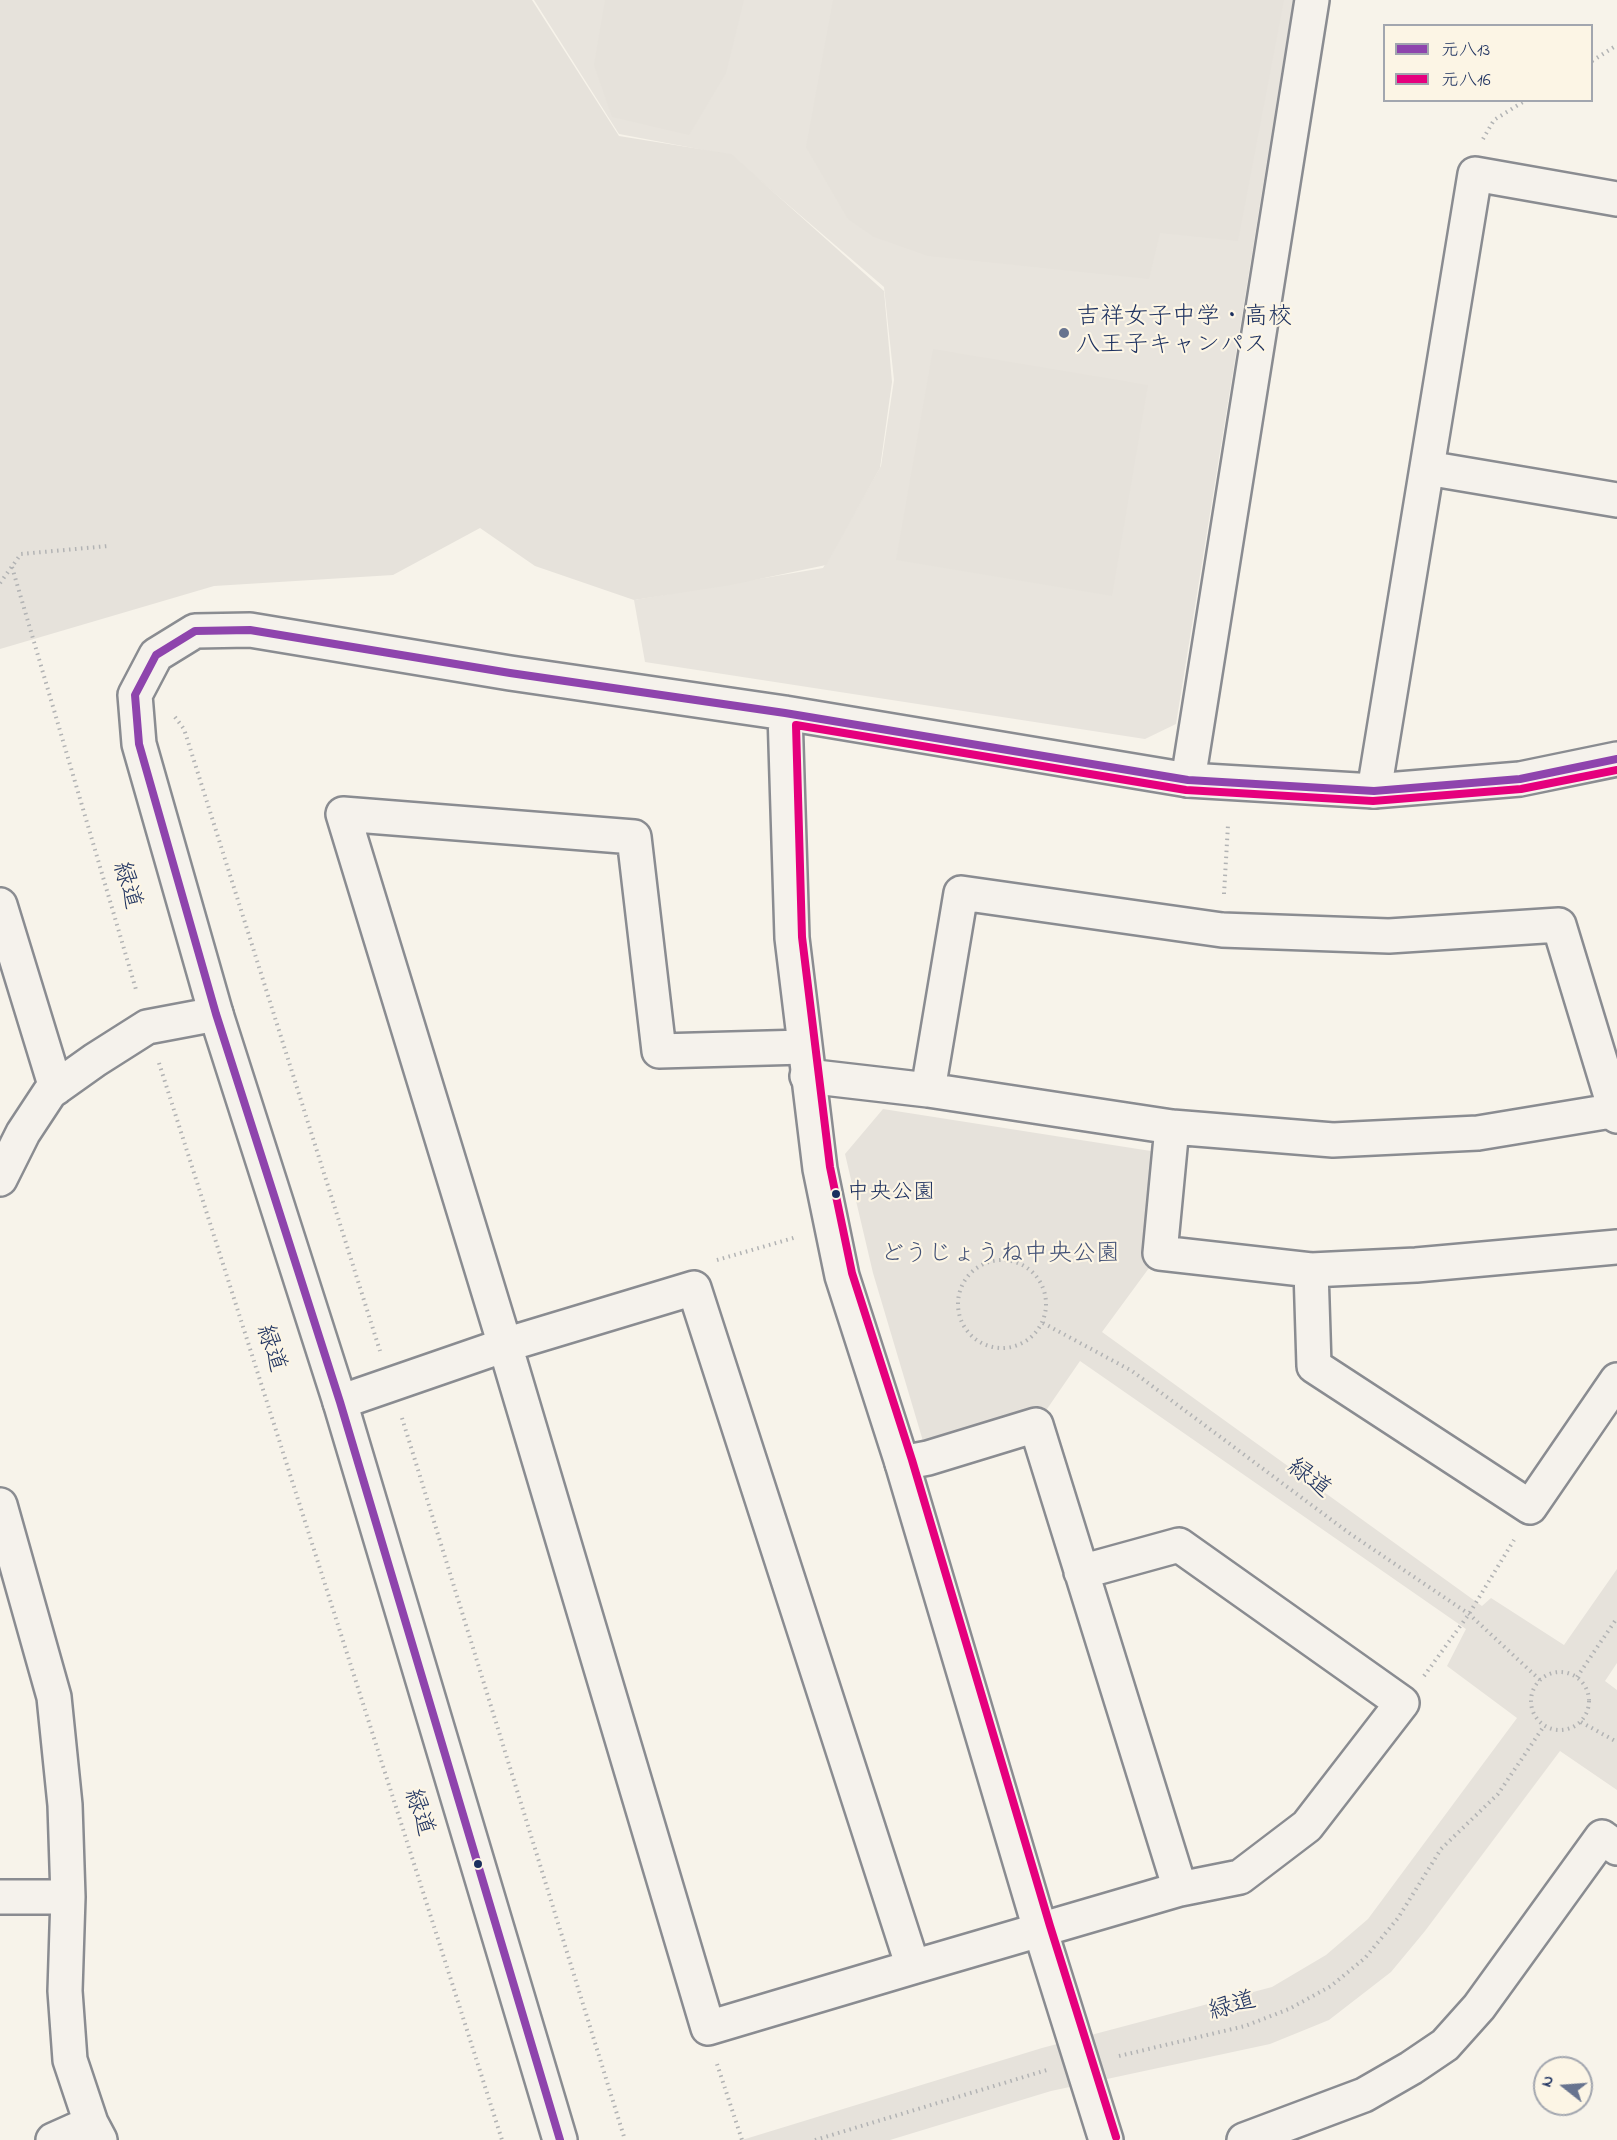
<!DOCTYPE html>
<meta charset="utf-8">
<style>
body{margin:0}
#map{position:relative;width:1617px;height:2140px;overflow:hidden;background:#f7f3ea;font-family:"Indie Flower","Klee One",sans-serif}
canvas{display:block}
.legend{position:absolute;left:1383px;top:24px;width:210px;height:78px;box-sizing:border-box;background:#fcf5e5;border:2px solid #a2a6af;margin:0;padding:8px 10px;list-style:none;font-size:18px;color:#1b2f5e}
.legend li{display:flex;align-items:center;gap:12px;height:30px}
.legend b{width:30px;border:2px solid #a2a6af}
.north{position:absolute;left:1533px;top:2056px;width:60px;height:60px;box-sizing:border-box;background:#fcf5e5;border:2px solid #a2a6af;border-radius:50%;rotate:287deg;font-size:16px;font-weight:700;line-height:24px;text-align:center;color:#1b2f5e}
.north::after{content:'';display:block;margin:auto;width:21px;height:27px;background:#68748f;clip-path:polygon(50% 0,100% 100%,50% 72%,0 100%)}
</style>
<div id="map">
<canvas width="1617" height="2140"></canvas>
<ul class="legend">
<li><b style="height:8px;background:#8e44ad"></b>元八13</li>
<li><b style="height:8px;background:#e5007d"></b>元八16</li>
</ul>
<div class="north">N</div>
</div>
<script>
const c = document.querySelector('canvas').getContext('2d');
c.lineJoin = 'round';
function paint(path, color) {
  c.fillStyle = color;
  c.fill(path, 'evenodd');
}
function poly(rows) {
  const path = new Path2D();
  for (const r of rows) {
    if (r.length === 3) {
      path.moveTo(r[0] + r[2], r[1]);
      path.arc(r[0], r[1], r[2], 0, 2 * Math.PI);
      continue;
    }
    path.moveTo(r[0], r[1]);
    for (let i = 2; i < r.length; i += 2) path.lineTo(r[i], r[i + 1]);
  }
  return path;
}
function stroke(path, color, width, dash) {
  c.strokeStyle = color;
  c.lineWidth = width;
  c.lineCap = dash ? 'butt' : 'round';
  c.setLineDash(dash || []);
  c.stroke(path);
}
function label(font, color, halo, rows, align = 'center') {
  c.font = font + ' "Indie Flower","Klee One",sans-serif';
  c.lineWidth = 4.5;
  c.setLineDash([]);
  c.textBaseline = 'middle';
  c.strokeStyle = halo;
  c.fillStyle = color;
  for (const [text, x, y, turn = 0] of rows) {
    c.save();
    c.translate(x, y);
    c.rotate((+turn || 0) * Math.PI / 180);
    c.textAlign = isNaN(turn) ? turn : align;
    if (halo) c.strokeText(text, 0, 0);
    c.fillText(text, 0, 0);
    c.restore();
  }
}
const built = poly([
 [534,0,1293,0,1176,724,1145,739,645,662,634,600,823,568,881,466,894,380,884,287,730,155,619,134]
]);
const green = poly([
 [0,0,532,0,619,136,731,154,884,291,892,382,880,468,826,565,731,585,634,600,535,566,480,528,393,575,214,586,0,649],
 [605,0,744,0,726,73,689,135,612,117,594,65],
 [833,0,1284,0,1238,241,1160,233,1149,279,928,256,874,237,848,219,806,147],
 [933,349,1148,385,1112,596,896,560],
 [883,1109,1170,1154,1160,1253,1102,1332,1482,1606,1491,1598,1564,1645,1617,1569,1617,1663,1605,1681,1617,1690,1617,1790,1560,1751,1425,1931,1391,1972,1329,2020,1270,2044,1051,2091,890,2140,742,2140,1042,2048,1272,1987,1326,1955,1368,1919,1517,1718,1447,1666,1466,1629,1080,1361,1036,1425,928,1458,873,1273,845,1154]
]);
const path = poly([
 [1592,61,1617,45],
 [1483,139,1494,120,1526,100],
 [12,567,137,993],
 [0,583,21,554,108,546],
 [175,717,184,729,380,1351],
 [1224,894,1228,825],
 [159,1063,502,2140],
 [1002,1304,44],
 [717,1260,797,1237],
 [1043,1323,1132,1371,1349,1533,1469,1614,1540,1680],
 [402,1418,625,2140],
 [1560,1701,29],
 [1424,1676,1469,1614,1514,1540],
 [1577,1677,1617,1618],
 [1581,1722,1617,1742],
 [1119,2056,1245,2026,1289,2009,1331,1986,1365,1958,1398,1918,1441,1849,1498,1794,1544,1726],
 [717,2064,742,2140],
 [815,2140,1047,2070]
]);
const street = poly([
 [1427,468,1617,500],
 [1188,780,1312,0],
 [1374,791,1475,174,1617,199],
 [0,905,56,1088],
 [807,1076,928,1090,1172,1127,1333,1140,1478,1133,1617,1110],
 [928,1090,961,893,1222,930,1389,936,1559,925,1617,1116],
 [1172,1127,1160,1253,1311,1270,1416,1265,1617,1247],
 [0,1179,23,1133,50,1092,95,1060,147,1027,216,1014],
 [1311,1270,1314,1366,1530,1507,1617,1380],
 [340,1402,505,1345,694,1288,913,1967,708,2028,505,1345,343,814,634,837,659,1051,804,1047],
 [902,1463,928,1458,1036,1425,1180,1889],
 [0,1505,54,1697,65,1805,68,1897,65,1991,70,2060,91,2123,100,2140],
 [0,1897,68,1897],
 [913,1967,1180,1889,1240,1877,1307,1826,1402,1703,1179,1545,1081,1572],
 [53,2140,91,2123],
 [1244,2140,1364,2095,1411,2068,1445,2045,1479,2007,1602,1837,1617,1848]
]);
const secondary = poly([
 [785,713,792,938,820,1169,842,1276,902,1463,1040,1929,1106,2140],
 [560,2140,340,1402,216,1014,139,744,135,695,156,655,195,631,250,630,510,673,785,713,1188,780,1374,791,1520,779,1617,759]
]);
const bus1 = poly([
 [560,2140,340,1402,216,1014,139,744,135,695,156,655,195,631,250,630,510,673,785,713,1188,780,1374,791,1520,779,1617,759]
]);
const bus2 = poly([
 [1116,2137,1050,1926,912,1460,852,1273,830,1167,802,937,796,725,1186,790,1373,801,1521,789,1617,770]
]);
const markers = [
 [1064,333,6,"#68748f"],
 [836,1194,5,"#1b2f5e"],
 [478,1864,5,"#1b2f5e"]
];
const busNames = [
 ["中央公園",847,1194]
];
const poiNames = [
 ["吉祥女子中学・高校",1076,319],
 ["八王子キャンパス",1076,347]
];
const streetNames = [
 ["緑道",125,886,74],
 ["緑道",269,1349,72],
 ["緑道",1308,1480,37],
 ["緑道",417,1813,72],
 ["緑道",1233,2008,-16]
];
const parkNames = [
 ["どうじょうね中央公園",1000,1256]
];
paint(built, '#e8e4dd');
paint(green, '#e6e2db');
stroke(street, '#8a8c91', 38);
stroke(secondary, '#8a8c91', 38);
stroke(path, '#b2b3b4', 4, [1.5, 4.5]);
stroke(street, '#f5f2ec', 33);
stroke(secondary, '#f5f2ec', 33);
stroke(bus1, '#8e44ad', 8);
stroke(bus2, '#e5007d', 8);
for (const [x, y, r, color] of markers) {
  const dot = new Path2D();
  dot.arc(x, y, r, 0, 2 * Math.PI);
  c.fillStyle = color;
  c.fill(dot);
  stroke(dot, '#fcf5e5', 2);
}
label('22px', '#1b2f5e', '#fcf5e5', busNames, 'left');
label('24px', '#1b2f5e', '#fcf5e5', poiNames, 'left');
label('24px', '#1b2f5e', '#fcf5e5', streetNames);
label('24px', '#425176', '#fcf5e5', parkNames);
</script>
